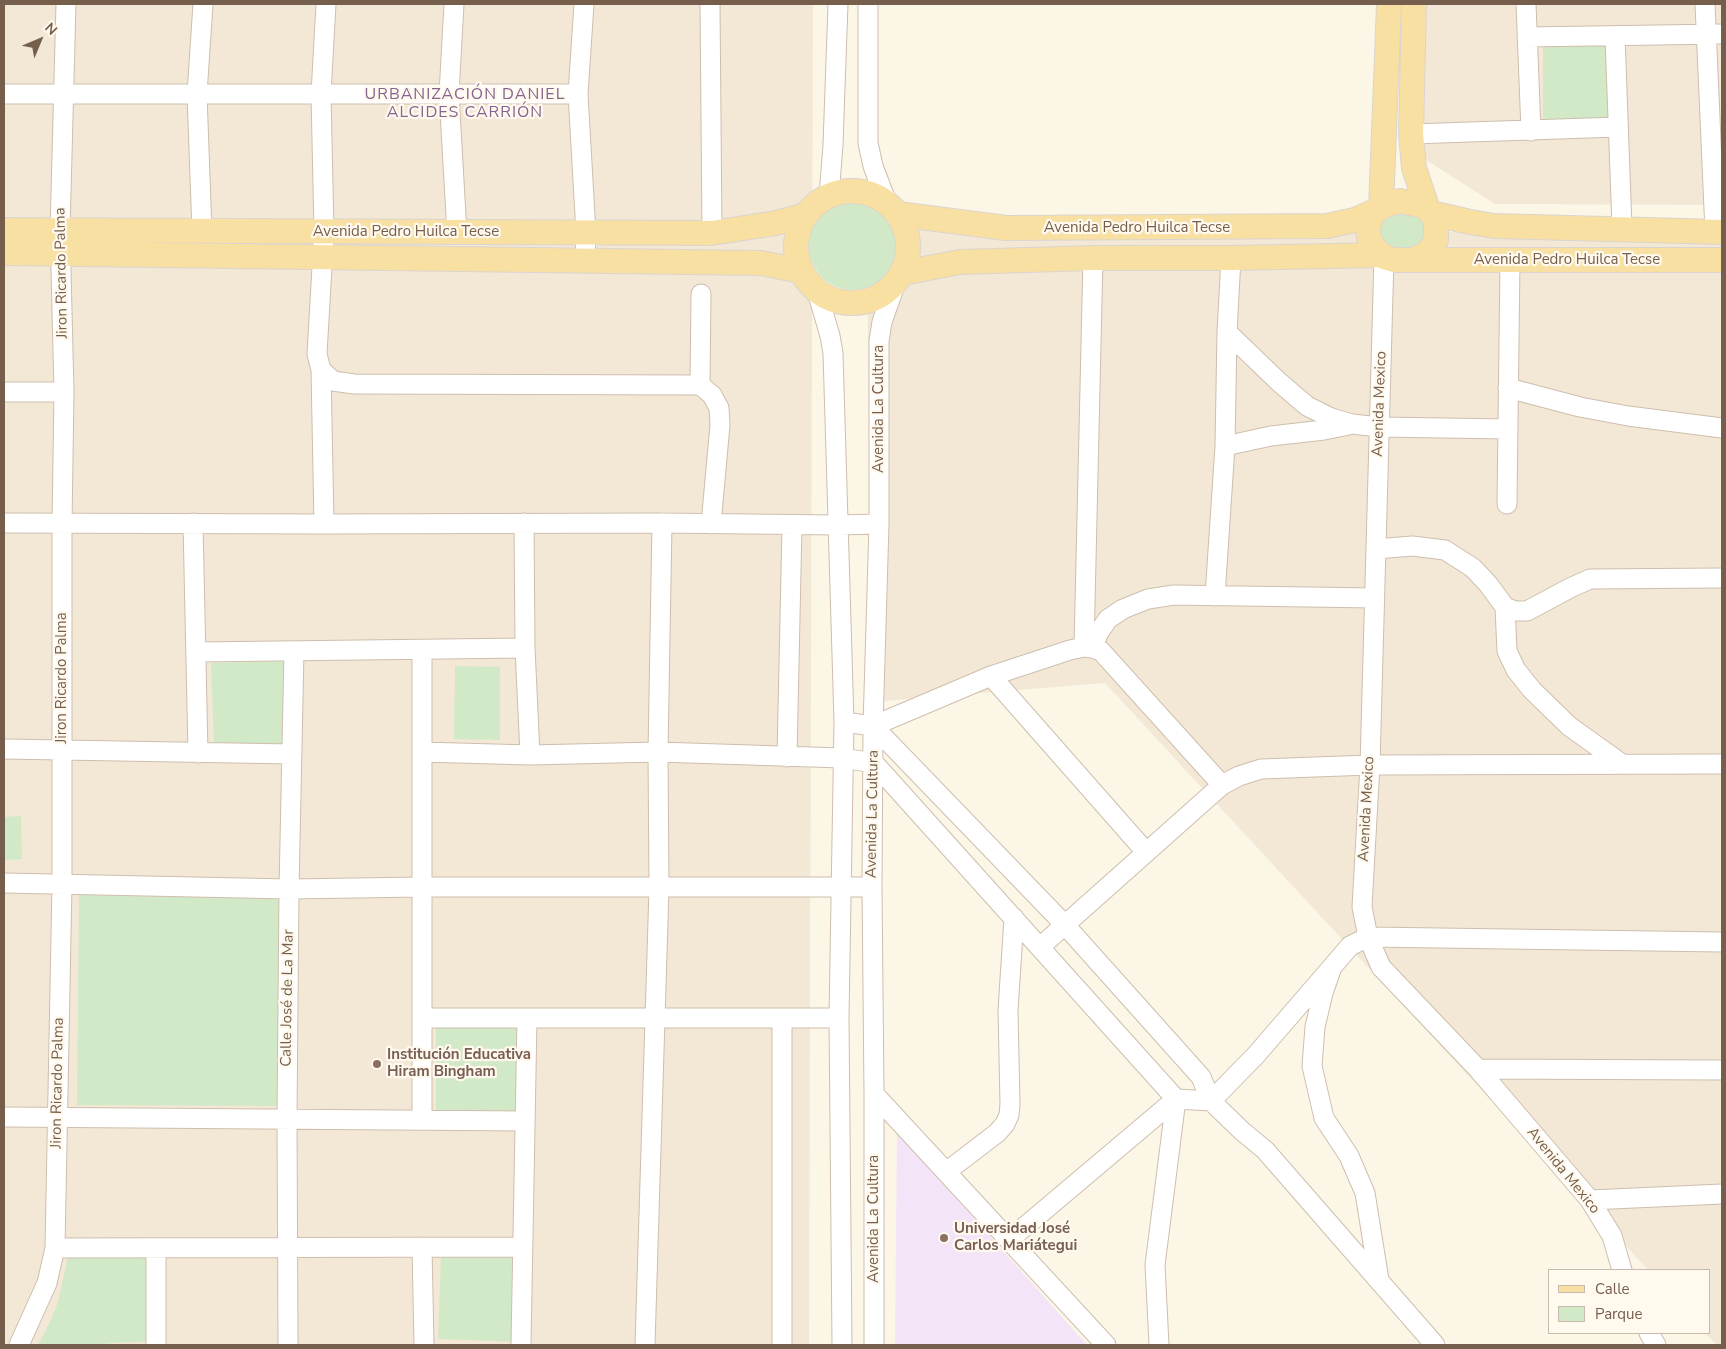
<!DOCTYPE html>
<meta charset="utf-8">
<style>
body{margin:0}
#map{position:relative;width:1726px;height:1349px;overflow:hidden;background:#fcf6e7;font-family:"Nunito Sans",sans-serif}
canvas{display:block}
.frame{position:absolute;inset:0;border:5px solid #755e4c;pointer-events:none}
.legend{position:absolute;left:1548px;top:1269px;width:162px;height:65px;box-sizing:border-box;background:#fff9ee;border:1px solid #c8bbad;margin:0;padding:6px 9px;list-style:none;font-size:15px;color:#755e4c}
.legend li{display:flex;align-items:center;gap:10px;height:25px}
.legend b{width:25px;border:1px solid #c8bbad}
.north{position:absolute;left:15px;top:15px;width:50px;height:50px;-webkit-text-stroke:4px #fff9ee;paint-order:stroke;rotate:45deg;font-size:14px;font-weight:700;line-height:20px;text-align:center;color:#755e4c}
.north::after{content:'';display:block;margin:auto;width:18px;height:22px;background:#755e4c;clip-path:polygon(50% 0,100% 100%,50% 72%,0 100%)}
</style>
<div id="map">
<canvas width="1726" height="1349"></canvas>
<div class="frame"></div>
<ul class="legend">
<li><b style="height:6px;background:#f8dfa2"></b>Calle</li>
<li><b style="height:14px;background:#d1e9c6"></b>Parque</li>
</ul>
<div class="north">N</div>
</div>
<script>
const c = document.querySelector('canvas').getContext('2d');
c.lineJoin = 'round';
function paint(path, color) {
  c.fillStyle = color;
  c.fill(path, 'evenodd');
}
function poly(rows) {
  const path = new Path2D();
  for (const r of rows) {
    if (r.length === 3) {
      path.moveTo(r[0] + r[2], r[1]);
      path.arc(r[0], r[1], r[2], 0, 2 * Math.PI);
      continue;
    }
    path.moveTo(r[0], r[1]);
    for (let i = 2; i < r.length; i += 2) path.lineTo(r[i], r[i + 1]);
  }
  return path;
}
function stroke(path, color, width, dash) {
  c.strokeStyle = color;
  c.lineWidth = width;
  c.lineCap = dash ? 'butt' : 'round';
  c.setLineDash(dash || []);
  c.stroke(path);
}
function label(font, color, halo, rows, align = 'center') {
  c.font = font + ' "Nunito Sans",sans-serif';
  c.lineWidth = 4.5;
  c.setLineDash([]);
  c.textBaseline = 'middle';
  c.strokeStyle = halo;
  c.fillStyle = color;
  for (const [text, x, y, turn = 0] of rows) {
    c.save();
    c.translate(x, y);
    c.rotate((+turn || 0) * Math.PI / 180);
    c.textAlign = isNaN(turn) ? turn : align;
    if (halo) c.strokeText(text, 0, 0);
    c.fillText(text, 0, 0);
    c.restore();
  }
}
const residential = poly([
 [4,4,813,4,809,1345,4,1345],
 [1407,4,1722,4,1722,205,1495,204,1423,158],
 [867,229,1722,233,1722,1345,1717,1345,1705,1333,1710,1333,1710,1270,1648,1270,1105,683,871,702]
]);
const education = poly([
 [897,1132,1087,1345,895,1345]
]);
const green = poly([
 [1610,42,1612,122,1543,124,1543,45],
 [853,246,44],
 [1397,212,1422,214,1429,240,1407,252,1383,245,1377,226,1383,218],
 [294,661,293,746,214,746,211,663],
 [455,666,500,667,500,740,454,739],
 [21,816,22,859,4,860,4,817],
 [79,895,287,899,284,1106,77,1105],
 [436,1028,527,1028,524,1115,436,1114],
 [68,1256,157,1258,155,1341,113,1343,95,1345,38,1345,51,1320,58,1302],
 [441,1256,522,1257,523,1342,438,1339]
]);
const minor = poly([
 [326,4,321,94,324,232,317,354,321,370,333,381,354,384,700,385,712,395,719,408,720,425,711,524],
 [454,4,449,94,457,233],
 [584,4,578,94,586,233,585,260],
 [710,4,712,233],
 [868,4,868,143,873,166,887,203],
 [1526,4,1531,131],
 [1705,4,1715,232],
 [1615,36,1622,228],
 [1527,37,1722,34],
 [4,94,578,94],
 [1411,134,1618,127],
 [829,196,833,145,838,4],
 [202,232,197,94,203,4],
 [1384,257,1370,765,1362,907,1368,937,1381,967,1478,1069,1590,1200,1612,1236,1622,1270],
 [817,291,830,336,833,353,844,722,839,1018,842,1345],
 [1227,332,1279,382,1307,406,1331,418,1352,424,1379,427,1508,429],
 [321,370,324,524],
 [700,385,701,294],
 [1508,388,1580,407,1628,416,1722,428],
 [4,392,64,392],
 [1225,446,1271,436,1324,430,1349,425],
 [1507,504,1510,260],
 [4,523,324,524,662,523,838,525,879,524],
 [193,523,198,753],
 [524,523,525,648,530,755],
 [1376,549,1412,546,1445,550,1473,568,1488,584,1505,607,1515,611,1527,611,1570,588,1590,579,1722,578],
 [1215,596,1225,446,1227,332,1231,258],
 [1505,607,1507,651,1516,670,1532,690,1569,726,1622,764],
 [1084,647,1093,258],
 [1092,648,1099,632,1108,619,1123,609,1148,599,1174,595,1374,598],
 [422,650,422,1120],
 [196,652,525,648],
 [991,676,1146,852],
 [844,722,873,726,991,676,1070,650,1084,647,1092,648,1101,651,1222,785],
 [873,726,1065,925,1201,1077,1211,1101,1242,1131,1265,1150,1435,1345],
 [4,749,292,754],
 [422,752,530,755,658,752,842,758,874,763,1176,1099,1211,1101,1256,1055,1332,967],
 [787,757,792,525],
 [4,883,289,889,422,887,872,887],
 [1040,947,1222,785,1239,776,1261,769,1370,765,1722,764],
 [422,1018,839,1018],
 [782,1018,782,1345],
 [1478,1069,1722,1070],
 [874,1094,1106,1345],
 [4,1117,525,1121],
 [946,1172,997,1133,1005,1124,1009,1115,1010,1104,1008,1010,1014,918],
 [1590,1200,1722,1194],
 [1009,1240,1176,1099],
 [422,1247,424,1345],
 [55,1248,523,1247],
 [156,1248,156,1345],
 [1379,1280,1365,1193,1349,1156,1324,1118,1312,1066,1315,1027,1323,993,1332,967,1350,946,1368,937,1722,942],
 [1649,1333,1656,1345],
 [19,1345,47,1283,55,1248,62,883,62,524,64,392,60,230,66,4],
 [288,1345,287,1119,289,889,294,651],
 [521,1345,527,1018],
 [645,1345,659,888,658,752,662,523],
 [874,1345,874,1094,872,887,873,726,879,524,879,341,882,322,895,285],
 [1159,1345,1155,1265,1176,1099]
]);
const major = poly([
 [1414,4,1411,134,1414,168,1428,210],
 [852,247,56],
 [1400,201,1415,204,1425,207,1431,213,1436,222,1436,240,1431,249,1424,255,1412,260,1394,260,1384,257,1374,248,1369,238,1368,228,1371,218,1375,211,1386,205,1400,201],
 [1381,208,1389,4],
 [1431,213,1470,222,1494,226,1722,232],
 [898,214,1006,228,1327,226,1355,220,1375,211],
 [4,230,712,233,776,223,806,215],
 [4,253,761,263,801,271],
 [1412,260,1722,260],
 [902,273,960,262,1093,258,1231,258,1382,255]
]);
const markers = [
 [377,1064,5,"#8d6e63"],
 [944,1238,5,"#8d6e63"]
];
const streetNames = [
 ["Avenida Pedro Huilca Tecse",1137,228],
 ["Avenida Pedro Huilca Tecse",406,232],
 ["Avenida Pedro Huilca Tecse",1567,260],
 ["Jiron Ricardo Palma",62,273,-91],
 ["Avenida Mexico",1380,404,-88],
 ["Avenida La Cultura",879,409,-90],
 ["Jiron Ricardo Palma",62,678,-90],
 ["Avenida Mexico",1367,809,-87],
 ["Avenida La Cultura",873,814,-89],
 ["Calle José de La Mar",288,998,-89],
 ["Jiron Ricardo Palma",58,1083,-89],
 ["Avenida Mexico",1563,1171,51],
 ["Avenida La Cultura",874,1219,-90]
];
const educationNames = [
 ["Institución Educativa",387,1055],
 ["Hiram Bingham",387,1072],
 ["Universidad José",954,1229],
 ["Carlos Mariátegui",954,1246]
];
const neighbourhoodNames = [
 ["URBANIZACIÓN DANIEL",465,95],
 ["ALCIDES CARRIÓN",465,113]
];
paint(residential, '#f3e8d6');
paint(education, '#f3e4f8');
paint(green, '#d1e9c6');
stroke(minor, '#cebead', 21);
stroke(major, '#dbd5d0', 26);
stroke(minor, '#fff', 19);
stroke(major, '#f8dfa2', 24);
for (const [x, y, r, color] of markers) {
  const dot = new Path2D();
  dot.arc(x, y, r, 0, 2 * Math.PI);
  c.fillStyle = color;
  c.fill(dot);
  stroke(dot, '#fff9ee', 2);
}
label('15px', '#755e4c', '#fff9ee', streetNames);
label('bold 15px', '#785e54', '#fff9ee', educationNames, 'left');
c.letterSpacing = '1px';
label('16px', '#866491', '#fff9ee', neighbourhoodNames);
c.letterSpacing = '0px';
</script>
